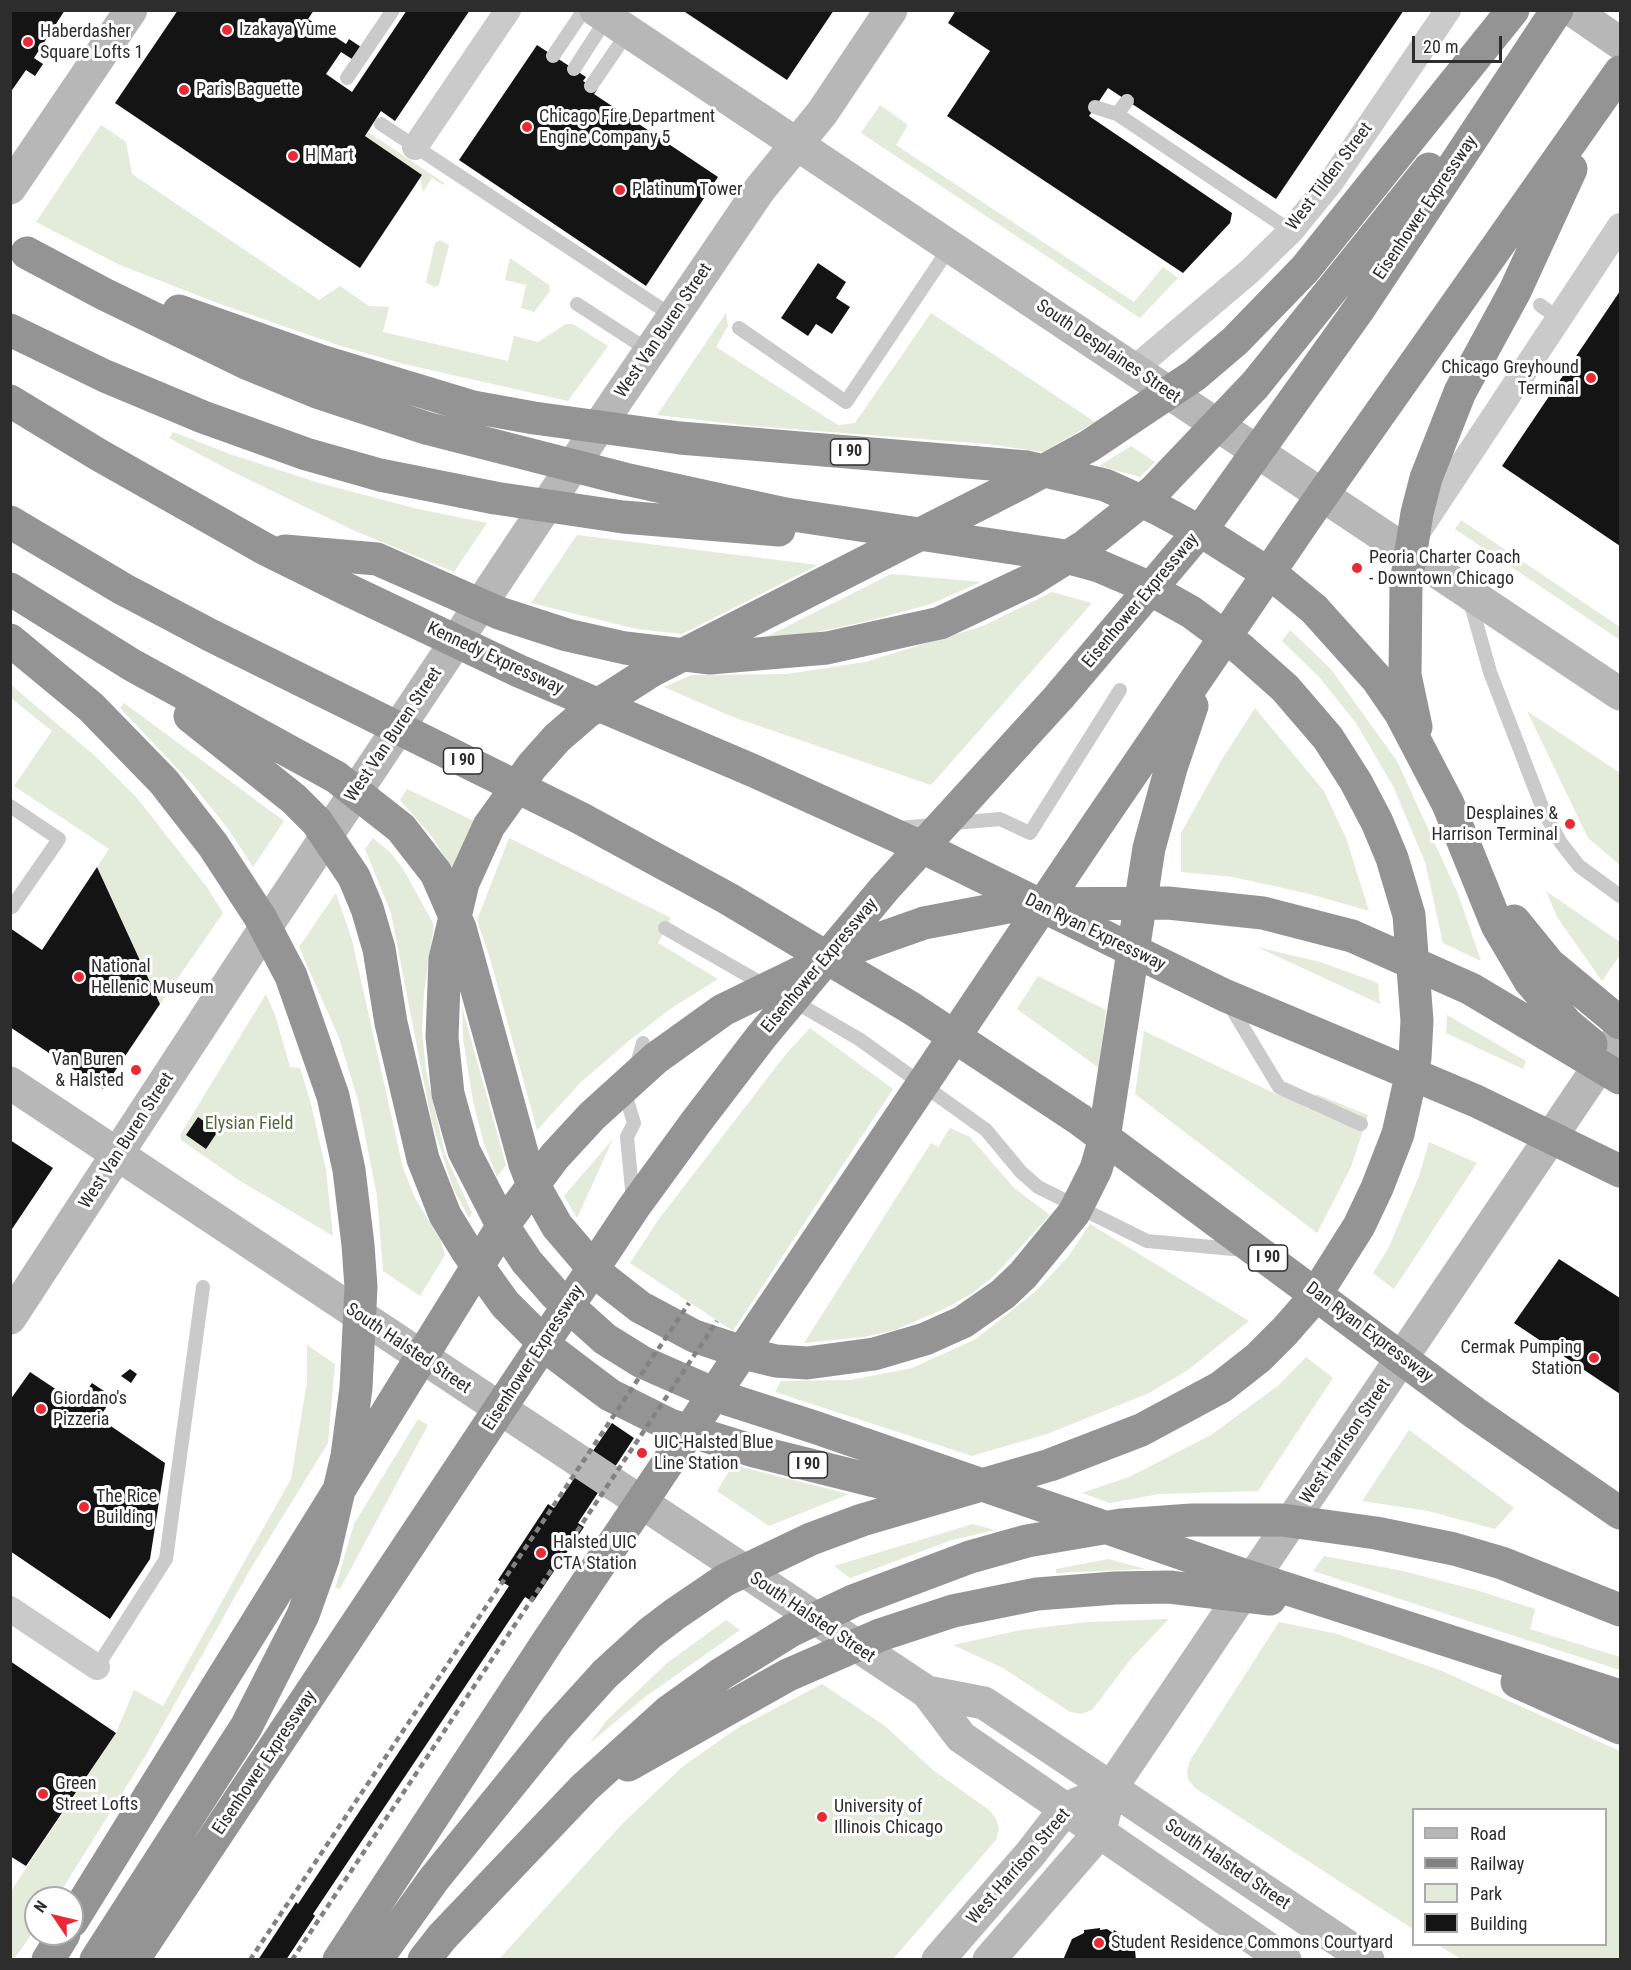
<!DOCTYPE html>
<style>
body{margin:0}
#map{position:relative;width:1631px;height:1970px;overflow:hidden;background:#fff;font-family:"Roboto Condensed",sans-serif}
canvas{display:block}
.frame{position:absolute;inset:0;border:12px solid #2d2d2d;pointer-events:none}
.legend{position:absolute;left:1412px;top:1808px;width:195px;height:138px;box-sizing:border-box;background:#fff;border:2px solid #ababab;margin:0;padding:8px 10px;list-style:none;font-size:18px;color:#2d2d2d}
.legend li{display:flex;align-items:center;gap:12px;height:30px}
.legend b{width:30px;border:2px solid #ababab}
.north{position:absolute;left:24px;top:1886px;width:60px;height:60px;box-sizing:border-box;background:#fff;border:2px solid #ababab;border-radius:50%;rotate:305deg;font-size:16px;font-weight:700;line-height:24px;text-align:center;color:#2d2d2d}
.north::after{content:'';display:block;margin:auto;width:21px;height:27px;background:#eb2935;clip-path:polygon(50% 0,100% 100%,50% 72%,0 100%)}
.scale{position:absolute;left:1412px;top:36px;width:90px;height:27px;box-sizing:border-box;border:3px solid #2d2d2d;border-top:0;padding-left:8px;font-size:18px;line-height:21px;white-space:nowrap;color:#2d2d2d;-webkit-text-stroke:4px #fff;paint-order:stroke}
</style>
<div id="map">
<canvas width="1631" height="1970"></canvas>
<div class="frame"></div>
<ul class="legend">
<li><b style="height:8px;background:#b7b7b7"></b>Road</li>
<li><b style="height:8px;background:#828282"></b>Railway</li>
<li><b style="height:16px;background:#e3ebda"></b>Park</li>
<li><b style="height:16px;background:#141414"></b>Building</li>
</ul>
<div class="north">N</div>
<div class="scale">20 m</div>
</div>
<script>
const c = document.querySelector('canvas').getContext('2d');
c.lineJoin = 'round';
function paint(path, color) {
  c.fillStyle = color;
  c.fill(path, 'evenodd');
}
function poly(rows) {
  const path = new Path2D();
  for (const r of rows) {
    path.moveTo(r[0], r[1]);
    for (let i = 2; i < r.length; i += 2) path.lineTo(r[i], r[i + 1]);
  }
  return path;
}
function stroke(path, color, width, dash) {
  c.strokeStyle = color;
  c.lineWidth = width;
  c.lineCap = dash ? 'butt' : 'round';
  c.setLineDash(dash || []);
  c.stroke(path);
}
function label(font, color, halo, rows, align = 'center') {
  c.font = font + ' "Roboto Condensed",sans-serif';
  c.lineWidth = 6;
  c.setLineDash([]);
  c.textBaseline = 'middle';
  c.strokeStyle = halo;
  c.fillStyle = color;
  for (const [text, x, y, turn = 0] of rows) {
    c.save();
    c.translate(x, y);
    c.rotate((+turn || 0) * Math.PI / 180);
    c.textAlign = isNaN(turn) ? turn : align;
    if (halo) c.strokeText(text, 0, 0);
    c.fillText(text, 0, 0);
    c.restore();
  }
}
const green = poly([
 [880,105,908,125,896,145,1134,302,1163,267,1178,278,1140,318,861,133],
 [101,125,126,142,132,174,319,300,340,286,369,306,389,307,383,332,508,361,514,336,538,342,566,324,573,324,608,346,568,401,404,364,341,346,220,304,120,265,36,222],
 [368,132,444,183,443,185,432,178,423,192,420,178,422,175,365,136],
 [440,240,449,245,439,285,434,287,426,282,435,243],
 [510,258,549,285,550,291,534,312,521,308,526,285,505,280],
 [726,313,728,326,716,347,838,425,855,423,931,313,1095,422,1043,452,987,444,752,426,657,415],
 [173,432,230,454,319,483,418,509,487,523,454,572,353,530,229,470,169,438],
 [1131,446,1155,462,1140,477,1099,466],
 [1461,520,1620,627,1620,640,1455,529],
 [577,535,818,565,682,634,637,629,531,603],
 [891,574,981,582,931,604,868,621,812,633,764,638],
 [1052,592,1092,603,931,785,733,717,664,687,692,675,787,674,865,662,983,626],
 [1290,630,1330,668,1397,761,1458,894,1481,961,1443,943,1425,862,1393,786,1356,723,1319,677,1282,641],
 [10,684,95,756,137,798,206,886,223,913,160,1004,97,867,109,849,14,786,52,731,11,698],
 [124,703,284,821,253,867,229,830,193,785,120,708],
 [1255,708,1324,791,1346,838,1369,911,1310,894,1233,877,1181,872,1181,833,1221,761],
 [1527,711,1620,773,1620,865,1588,838],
 [407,789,474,821,452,869,433,838,400,800],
 [373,838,391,853,405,872,434,925,424,993,422,1031,426,1071,445,1154,472,1213,469,1218,453,1188,431,1119,391,913,365,849],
 [509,838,671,918,658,943,718,979,670,1009,630,1040,582,1081,537,1130,490,958,477,920],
 [1546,891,1620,942,1620,955,1602,981,1557,917],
 [336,893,352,940,403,1168,415,1198,440,1239,445,1255,420,1296,383,1271,377,1196,358,1100,339,1038,299,947],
 [1257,947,1320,962,1378,983,1380,1004],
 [1038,976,1106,1010,1099,1068,1017,1009],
 [266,994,275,1015,290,1067,300,1068,310,1100,326,1170,333,1236,237,1179,181,1140,180,1135],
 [462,1007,506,1165,497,1177,484,1144,473,1101,463,1039],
 [1447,1015,1526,1061,1523,1069,1446,1033],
 [810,1028,893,1089,733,1331,630,1263,659,1219,786,1054],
 [1144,1031,1278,1095,1280,1092,1309,1109,1316,1094,1368,1115,1351,1167,1317,1233,1135,1094],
 [950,1128,970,1137,1014,1188,1050,1215,994,1276,971,1294,946,1308,895,1330,864,1337,804,1343,929,1146,931,1143,938,1147],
 [613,1139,577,1218,564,1196],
 [1429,1142,1477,1163,1394,1289,1373,1273,1388,1249,1419,1176],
 [1090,1224,1249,1321,1188,1370,1149,1393,1047,1434,972,1456,775,1392,781,1381,851,1380,912,1368,976,1339,1036,1291,1068,1257],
 [307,1345,335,1364,328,1443,251,1568,146,1755,58,1896,36,1898,36,1928,14,1959,11,1959,11,1891,116,1733,134,1690,163,1706,291,1479,307,1382],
 [1306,1357,1333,1378,1258,1491,1159,1494,1110,1503,1082,1493,1129,1477,1211,1435,1279,1385],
 [418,1419,428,1425,340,1589,335,1588,354,1524],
 [1409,1430,1514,1508,1495,1529,1428,1511,1362,1501],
 [733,1465,849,1494,769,1526,717,1491],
 [973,1524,995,1530,952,1540,850,1578,834,1566],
 [1324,1556,1403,1571,1476,1590,1535,1609,1530,1629,1620,1657,1620,1670,1313,1571],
 [1108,1559,1146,1569,1056,1573,1056,1569],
 [1169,1619,1129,1661,1093,1709,1082,1714,1070,1712,1003,1668,953,1645,1021,1630,1087,1622],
 [726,1620,740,1630,645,1697,589,1744,607,1720,667,1663],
 [1279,1622,1337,1634,1442,1671,1620,1751,1620,1959,1461,1959,1438,1945,1606,1944,1606,1810,1414,1810,1413,1929,1195,1788,1188,1779,1187,1770,1191,1759],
 [822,1684,885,1726,933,1770,989,1810,996,1819,999,1829,996,1840,893,1959,499,1959,623,1823,682,1767,736,1729]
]);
const building = poly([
 [10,10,65,10,34,58,43,64,35,76,26,70,10,93],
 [178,10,314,10,308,19,346,44,349,39,361,47,352,59,341,52,326,74,352,92,407,10,470,10,395,121,381,111,365,136,422,175,360,268,115,103],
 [682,10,834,10,787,80],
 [956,10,1404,10,1276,199,1108,88,1089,116,1232,213,1230,223,1183,273,947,116,990,51,948,23],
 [537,45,586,77,583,81,597,90,594,94,718,177,646,286,459,160],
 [818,263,846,282,836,298,850,307,832,334,816,324,808,336,781,318],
 [1620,291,1620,546,1502,466],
 [97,867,160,1004,103,1089,10,1027,10,928,42,950],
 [198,1117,218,1131,206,1149,186,1135],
 [10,1140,53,1168,10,1232],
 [1559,1259,1620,1298,1620,1394,1514,1323],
 [130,1369,137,1374,131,1383,121,1376],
 [30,1372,78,1404,92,1383,113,1397,99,1418,165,1463,150,1559,110,1619,10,1551,10,1400],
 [612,1423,634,1438,578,1523,584,1527,533,1602,525,1597,313,1914,315,1916,286,1960,258,1960,296,1902,298,1904,509,1586,498,1580,548,1504,554,1508],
 [10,1661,116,1733,26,1866,10,1856],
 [1100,1928,1100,1930,1107,1929,1113,1933,1114,1930,1128,1939,1126,1941,1131,1945,1132,1950,1135,1950,1136,1960,1063,1960,1072,1939,1084,1933,1084,1930]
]);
const lane = poly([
 [553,56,584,10],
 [574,69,607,18],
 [347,78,393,10],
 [591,86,628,32],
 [1095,107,1117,114,1291,231],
 [1117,114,1127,101],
 [381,124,674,317],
 [577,304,651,352],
 [1540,305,1558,318],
 [739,328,846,402,950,247],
 [1470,601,1490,672,1544,812,1561,843,1579,866,1620,896],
 [10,806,59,839,12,907],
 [899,828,1000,819,1030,833,1120,690],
 [665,928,768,987],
 [790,999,859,1039,986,1130,1021,1172,1038,1187,1147,1241,1244,1250],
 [1229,1004,1279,1087,1361,1124],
 [636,1067,643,1043],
 [630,1088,627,1100,634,1123,627,1137,633,1200],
 [97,1667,166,1559,203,1287]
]);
const street = poly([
 [415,147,508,10],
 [1134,369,1250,271,1291,231,1331,182,1448,10],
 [1417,533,1620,226],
 [10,1609,97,1667]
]);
const secondary = poly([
 [596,10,1620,694],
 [1572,10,1620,43],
 [10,188,131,10],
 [10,1083,927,1692,961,1737,1285,1960],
 [10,1318,246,957,612,407,760,189,822,113,891,10],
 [927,1692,984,1703,1368,1960],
 [938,1960,1031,1853,1065,1809,1084,1801],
 [989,1960,1099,1833,1111,1788,1620,1035]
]);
const highway = poly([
 [1513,10,1305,269,1235,341,1195,375,1089,446,1023,482,651,671,587,712,557,738,532,766,489,826,463,883,445,959,442,1037,448,1094,464,1151,501,1223,527,1262,555,1294,605,1339,642,1362,724,1398,814,1427,1241,1574,1620,1696],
 [27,253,104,294,246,363,317,392,426,428,625,479,786,514,1059,555,1099,566,1141,584,1191,612,1241,649,1285,688,1328,738,1356,782,1377,822,1392,858,1409,915,1417,1021,1415,1058,1398,1134,1377,1188,1359,1226,1313,1299,1285,1331,1258,1358,1221,1387,1141,1430,1050,1465,862,1520,811,1539,725,1580,675,1614,650,1633,605,1674,556,1728,434,1879,376,1960],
 [179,311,321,361,473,407,534,418,680,438,1027,467,1105,485,1156,508,1214,539,1280,581,1314,609,1377,679,1401,714,1448,804,1497,925,1530,981,1567,1024,1591,1044],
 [10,330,105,376,203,417,306,454,380,475,495,498,623,517,779,530],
 [10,401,99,455,265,549,342,587,519,671,754,771,932,852,1224,995,1476,1101,1620,1171],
 [10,522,123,589,210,635,580,818,727,898,911,1008,1079,1119,1475,1413,1620,1513],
 [285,551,377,559,499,613,567,635,625,648,710,658,827,648,940,623,1031,580,1085,546,1154,491,1255,385,1429,169],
 [10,589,132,665,336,777,401,828,436,873,460,928,525,1164,531,1180,557,1226,599,1275,640,1307,694,1336,751,1355,776,1361,807,1363,874,1354,925,1339,963,1322,1003,1294,1023,1275,1074,1213,1096,1169,1103,1145,1149,848,1171,768,1192,706],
 [10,640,91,707,164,782,213,845,260,917,291,976,333,1096,349,1170,358,1245,361,1287,356,1388,347,1456,323,1559,303,1615,246,1727,96,1960],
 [190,716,294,799,317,822,354,877,367,908,379,949,391,1023,423,1159,445,1215,467,1251,505,1304,553,1352,582,1374,610,1395,670,1425,754,1451,939,1497],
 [1416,727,1405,675,1406,583,1417,513,1426,478,1460,392,1515,291,1571,169],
 [1514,921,1549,964,1620,1023],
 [1517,1682,1620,1728],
 [628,1765,788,1675,880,1635,953,1611,1037,1594,1115,1588,1169,1587,1270,1599],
 [72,1921,502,1227,555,1156,592,1116,656,1058,723,1010,842,952,924,923,1024,904,1168,903,1263,913,1352,936,1471,989,1620,1078],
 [48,1960,64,1934],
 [133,1960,634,1207,696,1122,761,1037,884,889,1059,697,1207,522,1359,309,1557,10],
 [339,1960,548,1641,1090,835,1309,514,1620,72],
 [424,1960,442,1937,584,1788,668,1712,721,1674,792,1630,853,1601,970,1557,1027,1541,1121,1525,1192,1520,1282,1520,1376,1533,1454,1549,1502,1563,1620,1610]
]);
const rail = poly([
 [250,1960,689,1303],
 [292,1960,717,1321]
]);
const markers = [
 [227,30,6,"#eb2935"],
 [28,42,6,"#eb2935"],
 [184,90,6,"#eb2935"],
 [527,127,6,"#eb2935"],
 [293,156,6,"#eb2935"],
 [620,190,6,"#eb2935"],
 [1591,378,6,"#eb2935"],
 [1357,568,6,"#eb2935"],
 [1570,824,6,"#eb2935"],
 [79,977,6,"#eb2935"],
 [136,1070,6,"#eb2935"],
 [1594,1358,6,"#eb2935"],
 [41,1409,6,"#eb2935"],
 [642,1453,6,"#eb2935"],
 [84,1507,6,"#eb2935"],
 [541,1553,6,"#eb2935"],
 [43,1794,6,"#eb2935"],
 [822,1817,6,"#eb2935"],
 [1099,1943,6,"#eb2935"]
];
const shields = [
 [850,452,39],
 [463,761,39],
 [1268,1258,39],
 [808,1465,39]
];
const shieldNames = [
 ["I 90",850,452],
 ["I 90",463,761],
 ["I 90",1268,1258],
 ["I 90",808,1465]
];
const poiNames = [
 ["Izakaya Yume",239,30],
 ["Haberdasher",40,32],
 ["Square Lofts 1",40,53],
 ["Paris Baguette",196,90],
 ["Chicago Fire Department",539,117],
 ["Engine Company 5",539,138],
 ["H Mart",305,156],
 ["Platinum Tower",632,190],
 ["Chicago Greyhound",1579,368,"right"],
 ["Terminal",1579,389,"right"],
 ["Peoria Charter Coach",1369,558],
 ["- Downtown Chicago",1369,579],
 ["Desplaines &",1558,814,"right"],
 ["Harrison Terminal",1558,835,"right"],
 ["National",91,967],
 ["Hellenic Museum",91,988],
 ["Van Buren",124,1060,"right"],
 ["& Halsted",124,1081,"right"],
 ["Cermak Pumping",1582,1348,"right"],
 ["Station",1582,1369,"right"],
 ["Giordano's",53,1399],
 ["Pizzeria",53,1420],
 ["UIC-Halsted Blue",654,1443],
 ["Line Station",654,1464],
 ["The Rice",96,1497],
 ["Building",96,1518],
 ["Halsted UIC",553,1543],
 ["CTA Station",553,1564],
 ["Green",55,1784],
 ["Street Lofts",55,1805],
 ["University of",834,1807],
 ["Illinois Chicago",834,1828],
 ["Student Residence Commons Courtyard",1111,1943]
];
const streetNames = [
 ["West Tilden Street",1330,177,-53],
 ["Eisenhower Expressway",1426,208,-56],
 ["West Van Buren Street",664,331,-56],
 ["South Desplaines Street",1108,352,34],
 ["Eisenhower Expressway",1141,601,-50],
 ["Kennedy Expressway",495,659,25],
 ["West Van Buren Street",394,735,-56],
 ["Dan Ryan Expressway",1095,933,26],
 ["Eisenhower Expressway",820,966,-50],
 ["West Van Buren Street",127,1141,-57],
 ["Dan Ryan Expressway",1369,1333,37],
 ["South Halsted Street",408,1349,34],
 ["Eisenhower Expressway",534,1358,-57],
 ["West Harrison Street",1346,1442,-56],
 ["South Halsted Street",812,1618,34],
 ["Eisenhower Expressway",265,1763,-56],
 ["South Halsted Street",1227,1865,34],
 ["West Harrison Street",1019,1867,-49]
];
const parkNames = [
 ["Elysian Field",249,1124]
];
paint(green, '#e3ebda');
paint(building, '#141414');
stroke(lane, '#cacaca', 14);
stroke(street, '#cacaca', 26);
stroke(secondary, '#b7b7b7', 33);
stroke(highway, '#949494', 33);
stroke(rail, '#828282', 4.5, [6, 4.5]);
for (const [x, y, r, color] of markers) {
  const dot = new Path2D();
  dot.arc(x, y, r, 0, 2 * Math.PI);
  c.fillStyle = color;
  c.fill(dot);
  stroke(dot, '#fff', 2);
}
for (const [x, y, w] of shields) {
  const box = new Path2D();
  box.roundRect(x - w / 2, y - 13, w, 26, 4.5);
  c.fillStyle = '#fff';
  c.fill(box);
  stroke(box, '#2d2d2d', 1.5);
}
label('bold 16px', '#2d2d2d', null, shieldNames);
label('18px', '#2d2d2d', '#fff', poiNames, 'left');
label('18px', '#2d2d2d', '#fff', streetNames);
label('18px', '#506a39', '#fff', parkNames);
</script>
